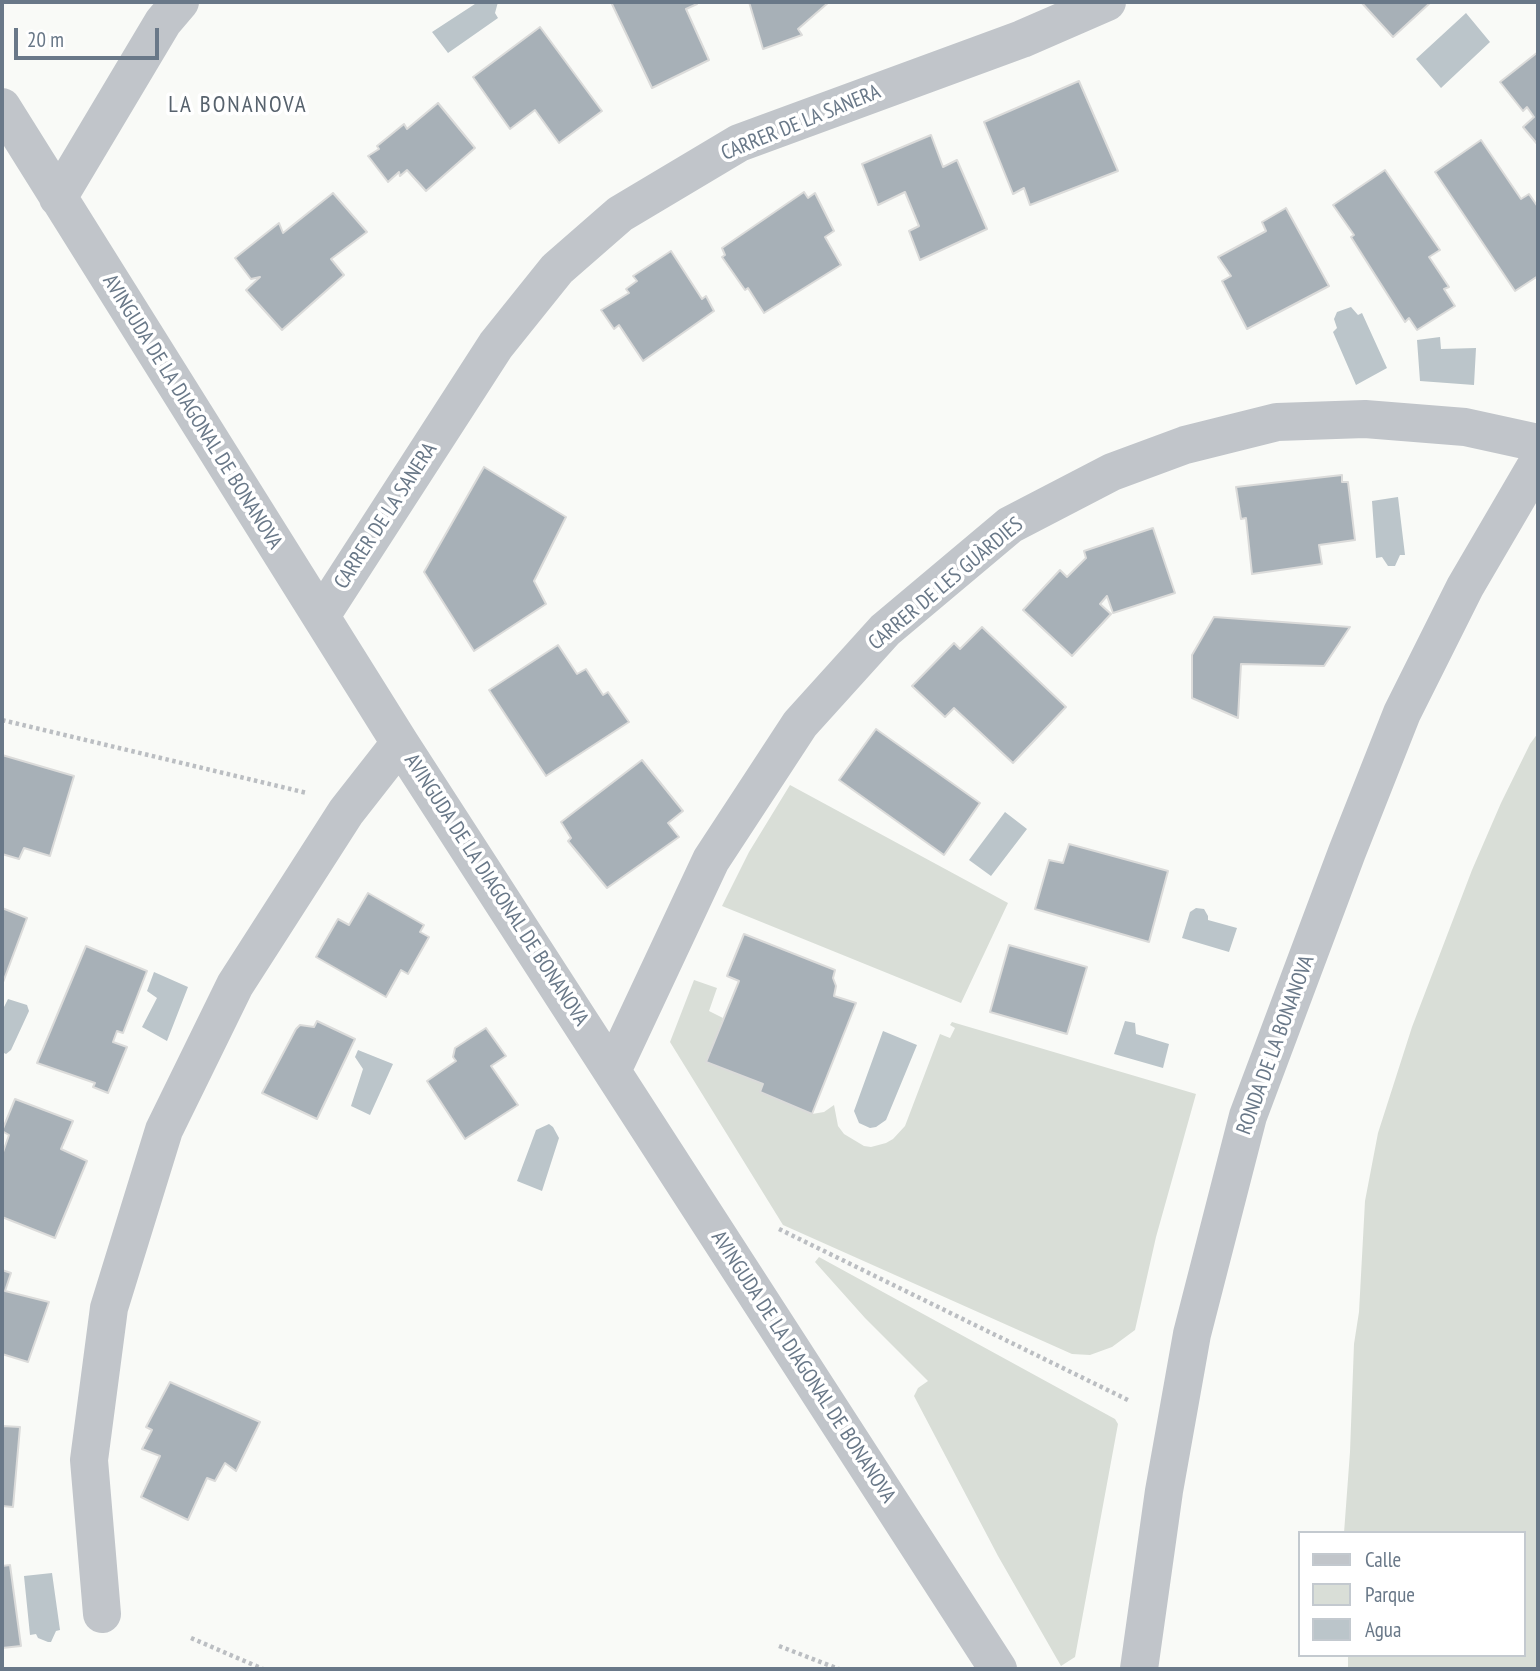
<!DOCTYPE html>
<meta charset="utf-8">
<style>
body{margin:0}
#map{position:relative;width:1540px;height:1671px;overflow:hidden;background:#f9faf7;font-family:"PT Sans Narrow",sans-serif}
canvas{display:block}
.frame{position:absolute;inset:0;border:4px solid #697888;pointer-events:none}
.legend{position:absolute;left:1298px;top:1531px;width:228px;height:126px;box-sizing:border-box;background:#fff;border:2px solid #c3c9cf;margin:0;padding:9px 12px;list-style:none;font-size:21px;color:#697888}
.legend li{display:flex;align-items:center;gap:14px;height:35px}
.legend b{width:35px;border:2px solid #c3c9cf}
.scale{position:absolute;left:14px;top:28px;width:145px;height:32px;box-sizing:border-box;border:4px solid #697888;border-top:0;padding-left:9px;font-size:21px;line-height:24px;white-space:nowrap;color:#697888;-webkit-text-stroke:5px #fff;paint-order:stroke}
</style>
<div id="map">
<canvas width="1540" height="1671"></canvas>
<div class="frame"></div>
<ul class="legend">
<li><b style="height:9px;background:#c1c5ca"></b>Calle</li>
<li><b style="height:19px;background:#d9ded7"></b>Parque</li>
<li><b style="height:19px;background:#bbc5ca"></b>Agua</li>
</ul>
<div class="scale">20 m</div>
</div>
<script>
const c = document.querySelector('canvas').getContext('2d');
c.lineJoin = 'round';
function paint(path, color) {
  c.fillStyle = color;
  c.fill(path, 'evenodd');
}
function poly(rows) {
  const path = new Path2D();
  for (const r of rows) {
    path.moveTo(r[0], r[1]);
    for (let i = 2; i < r.length; i += 2) path.lineTo(r[i], r[i + 1]);
  }
  return path;
}
function stroke(path, color, width, dash) {
  c.strokeStyle = color;
  c.lineWidth = width;
  c.lineCap = dash ? 'butt' : 'round';
  c.setLineDash(dash || []);
  c.stroke(path);
}
function label(font, color, halo, rows, align = 'center') {
  c.font = font + ' "PT Sans Narrow",sans-serif';
  c.lineWidth = 7;
  c.setLineDash([]);
  c.textBaseline = 'middle';
  c.strokeStyle = halo;
  c.fillStyle = color;
  for (const [text, x, y, turn = 0] of rows) {
    c.save();
    c.translate(x, y);
    c.rotate((+turn || 0) * Math.PI / 180);
    c.textAlign = isNaN(turn) ? turn : align;
    if (halo) c.strokeText(text, 0, 0);
    c.fillText(text, 0, 0);
    c.restore();
  }
}
const green = poly([
 [1538,733,1538,1669,1348,1669,1348,1655,1524,1655,1524,1533,1344,1533,1350,1452,1354,1344,1359,1312,1365,1201,1378,1133,1412,1027,1472,870,1501,803,1530,744],
 [790,785,1008,903,961,1003,722,906,749,852],
 [694,980,717,988,709,1011,723,1018,707,1062,763,1084,760,1092,812,1114,824,1112,834,1105,838,1126,844,1134,864,1146,871,1147,886,1143,893,1139,905,1126,940,1034,950,1038,955,1028,950,1025,952,1022,1196,1094,1156,1237,1135,1330,1112,1347,1090,1355,1072,1354,783,1225,670,1042],
 [819,1257,1115,1419,1118,1424,1075,1657,1061,1666,998,1556,914,1396,918,1388,928,1381,865,1318,815,1262]
]);
const water = poly([
 [478,2,498,2,495,13,498,18,448,53,432,32],
 [1466,13,1490,42,1441,88,1416,59],
 [1351,307,1358,315,1362,313,1387,368,1356,385,1333,332,1337,328,1334,319,1337,312],
 [1440,337,1441,349,1476,348,1474,385,1420,381,1417,340],
 [1398,497,1405,555,1400,555,1395,566,1388,566,1382,557,1376,558,1372,501],
 [1005,812,1027,829,991,876,969,860],
 [1196,908,1204,909,1208,916,1208,920,1237,928,1229,952,1182,938,1190,912],
 [154,972,188,987,167,1041,142,1027,157,998,147,991],
 [8,999,27,1005,29,1011,11,1050,6,1054,2,1052,2,1011],
 [1125,1021,1135,1023,1136,1034,1169,1044,1163,1068,1114,1054],
 [883,1031,917,1045,886,1120,876,1127,870,1128,859,1123,854,1111],
 [358,1050,393,1064,370,1115,351,1106,363,1069,355,1057],
 [549,1124,553,1127,559,1138,542,1191,517,1181,536,1130],
 [52,1573,60,1630,56,1631,51,1642,48,1642,38,1638,36,1634,30,1635,24,1576]
]);
const building = poly([
 [611,2,696,2,697,4,686,9,709,60,652,88,611,2],
 [749,2,829,2,798,29,802,35,763,49,749,2],
 [1361,2,1431,2,1393,37,1361,2],
 [540,27,602,111,559,143,535,110,510,129,473,77,540,27],
 [1538,52,1538,145,1523,127,1534,117,1527,107,1523,111,1500,82,1538,52],
 [1079,81,1118,171,1030,205,1024,188,1013,194,984,122,1079,81],
 [438,103,475,148,426,191,407,170,400,176,399,172,388,182,368,156,379,149,377,146,404,124,407,129,438,103],
 [931,135,943,167,957,160,987,229,920,260,909,231,919,226,905,192,878,205,862,164,931,135],
 [1481,140,1521,199,1529,194,1538,207,1538,276,1515,291,1435,172,1481,140],
 [1385,170,1440,250,1429,257,1449,287,1444,289,1455,306,1417,330,1409,318,1405,322,1351,237,1354,235,1333,205,1385,170],
 [804,192,808,198,815,193,834,231,825,237,841,265,764,313,748,288,745,290,722,257,725,255,722,248,804,192],
 [333,193,367,232,331,259,344,275,282,330,246,290,260,277,251,279,235,258,279,223,283,233,333,193],
 [1286,208,1329,286,1247,329,1222,281,1231,276,1218,257,1266,231,1262,222,1286,208],
 [671,251,702,299,706,296,714,311,643,361,619,325,614,329,601,310,629,293,626,289,637,281,633,276,671,251],
 [484,467,566,517,534,581,546,604,474,651,424,572,484,467],
 [1342,475,1342,482,1348,482,1355,540,1319,545,1322,564,1252,574,1246,518,1241,519,1236,487,1342,475],
 [1153,528,1175,593,1113,613,1107,596,1100,604,1111,614,1072,656,1023,610,1060,570,1067,577,1086,558,1084,551,1153,528],
 [1214,617,1350,627,1324,666,1241,664,1238,718,1192,698,1192,655,1214,617],
 [982,627,1066,707,1013,763,954,708,945,717,912,686,954,643,960,649,982,627],
 [558,645,577,674,586,669,603,695,608,692,629,722,546,776,489,690,558,645],
 [876,729,980,803,944,855,839,780,876,729],
 [2,755,74,776,50,856,24,848,19,859,2,854,2,755],
 [642,760,683,811,668,823,679,837,607,888,568,841,571,838,561,822,642,760],
 [1069,844,1168,871,1149,942,1035,909,1049,860,1063,863,1069,844],
 [368,893,424,925,420,932,429,937,408,974,401,970,386,997,316,957,338,919,349,925,368,893],
 [2,908,27,918,2,985,2,908],
 [744,934,835,970,833,978,836,986,834,996,856,1003,812,1114,760,1092,763,1084,706,1062,739,981,727,976,744,934],
 [1009,945,1087,967,1067,1034,990,1012,1009,945],
 [86,946,147,971,123,1033,117,1031,113,1042,127,1047,108,1093,93,1087,95,1083,37,1063,86,946],
 [317,1021,355,1039,317,1119,262,1093,296,1029,300,1025,314,1027,317,1021],
 [486,1028,506,1056,491,1066,518,1105,465,1139,427,1081,456,1061,453,1057,455,1048,486,1028],
 [15,1099,73,1121,61,1149,87,1161,55,1238,2,1217,2,1155,9,1135,2,1131,15,1099],
 [2,1270,11,1273,5,1291,49,1302,28,1362,2,1354,2,1270],
 [170,1382,260,1422,236,1471,225,1463,215,1481,207,1478,188,1520,141,1497,160,1456,142,1449,152,1430,146,1427,170,1382],
 [2,1426,20,1427,13,1507,2,1506,2,1426],
 [10,1565,21,1646,2,1648,2,1566,10,1565]
]);
const path = poly([
 [2,720,307,793],
 [779,1229,1128,1400],
 [191,1638,263,1669],
 [779,1646,839,1669]
]);
const street = poly([
 [2,107,400,743,998,1669],
 [58,198,163,22,180,2],
 [321,616,496,345,557,269,620,214,739,143,1022,39,1107,2],
 [613,1069,711,860,800,724,885,630,1010,525,1112,472,1185,445,1277,422,1365,419,1465,427,1538,443],
 [102,1614,89,1460,109,1308,164,1130,235,985,346,812,400,743],
 [1139,1669,1164,1491,1192,1334,1248,1116,1347,852,1402,713,1465,587,1538,462]
]);
const streetNames = [
 ["CARRER DE LA SANERA",801,123,-22],
 ["AVINGUDA DE LA DIAGONAL DE BONANOVA",192,412,58],
 ["CARRER DE LA SANERA",386,516,-57],
 ["CARRER DE LES GUÀRDIES",946,584,-40],
 ["AVINGUDA DE LA DIAGONAL DE BONANOVA",496,890,57],
 ["RONDA DE LA BONANOVA",1276,1045,-70],
 ["AVINGUDA DE LA DIAGONAL DE BONANOVA",803,1367,57]
];
const neighbourhoodNames = [
 ["LA BONANOVA",238,105]
];
paint(green, '#d9ded7');
paint(water, '#bbc5ca');
paint(building, '#a7b0b7');
stroke(building, '#dbdbda', 2);
stroke(path, '#bbbec2', 4.5, [3.5, 3.5]);
stroke(street, '#c1c5ca', 38);
label('21px', '#697888', '#fff', streetNames);
c.letterSpacing = '2px';
label('23px', '#57626d', '#fff', neighbourhoodNames);
c.letterSpacing = '0px';
</script>
